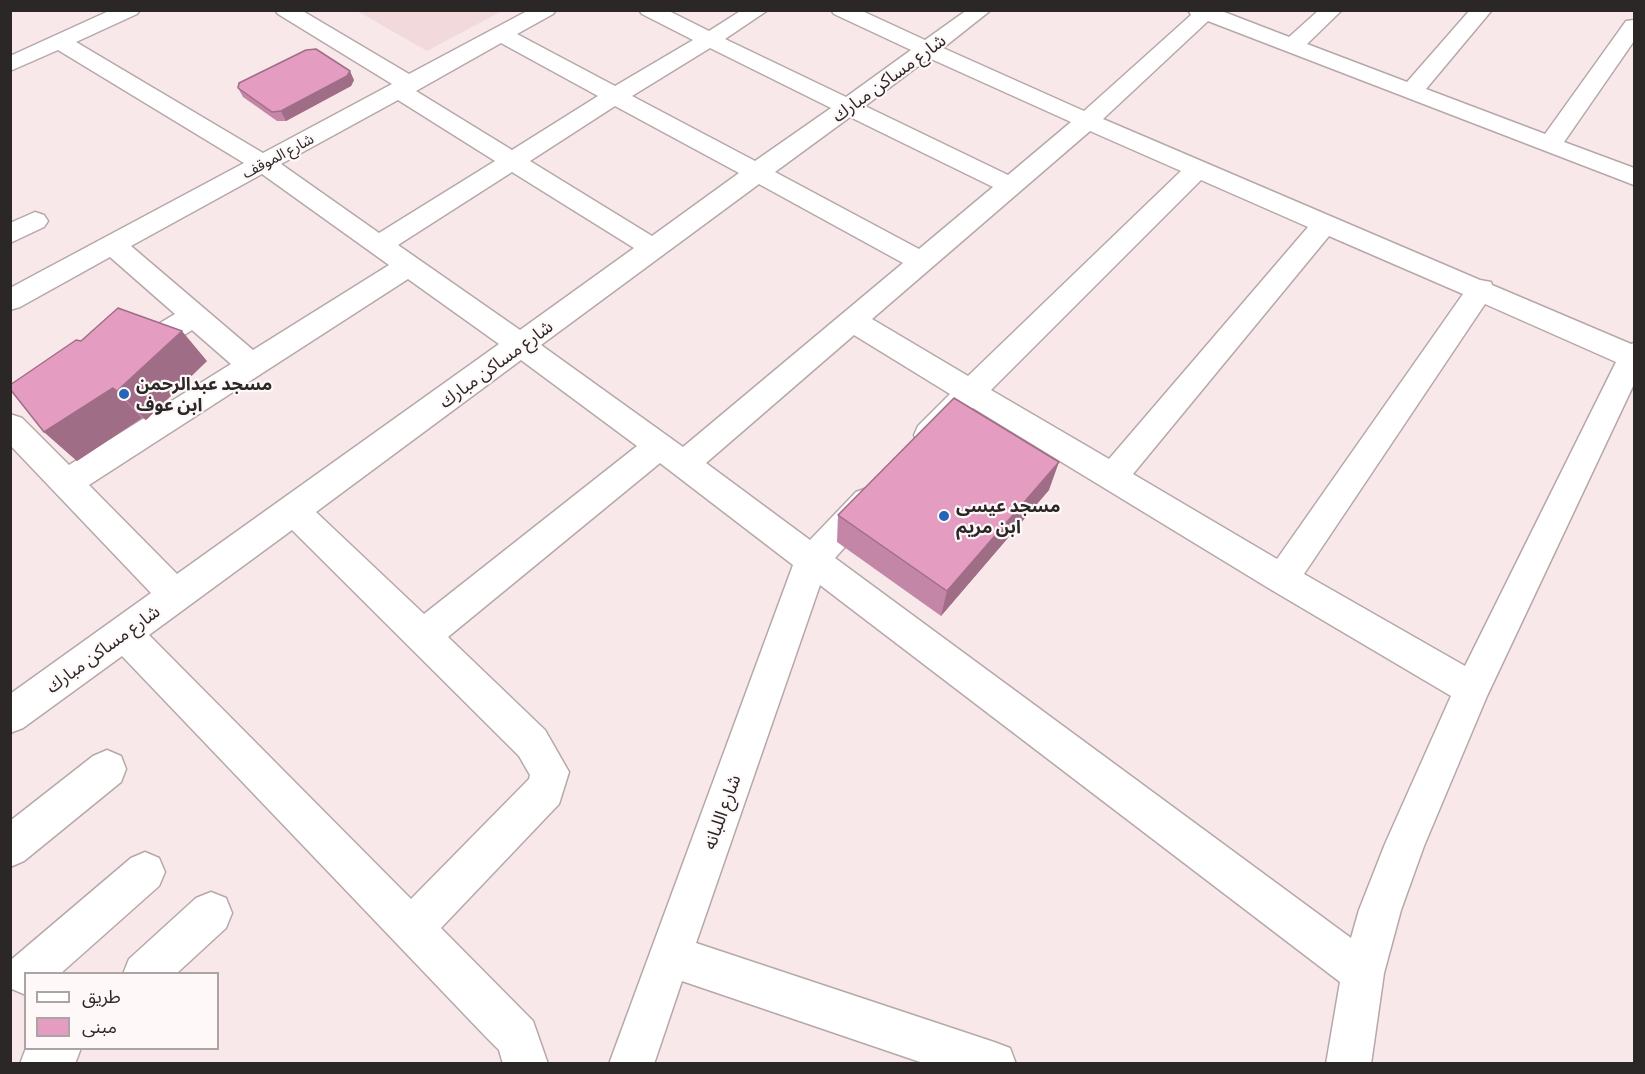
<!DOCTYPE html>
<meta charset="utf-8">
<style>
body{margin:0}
#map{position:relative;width:1645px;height:1074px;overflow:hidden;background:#f8e8ea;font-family:Commissioner,"Noto Sans Arabic",sans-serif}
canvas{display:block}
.frame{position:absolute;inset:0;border:12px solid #2c2727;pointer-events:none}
.legend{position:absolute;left:24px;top:972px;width:195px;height:78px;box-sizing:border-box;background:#fef8f9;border:2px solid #aaa4a5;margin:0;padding:8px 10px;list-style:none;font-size:18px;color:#2c2727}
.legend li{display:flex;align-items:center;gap:12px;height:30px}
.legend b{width:30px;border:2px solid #aaa4a5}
</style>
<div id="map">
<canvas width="1645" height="1074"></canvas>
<div class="frame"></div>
<ul class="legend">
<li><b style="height:8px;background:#fff"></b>طريق</li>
<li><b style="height:16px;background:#e49cc1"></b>مبنى</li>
</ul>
</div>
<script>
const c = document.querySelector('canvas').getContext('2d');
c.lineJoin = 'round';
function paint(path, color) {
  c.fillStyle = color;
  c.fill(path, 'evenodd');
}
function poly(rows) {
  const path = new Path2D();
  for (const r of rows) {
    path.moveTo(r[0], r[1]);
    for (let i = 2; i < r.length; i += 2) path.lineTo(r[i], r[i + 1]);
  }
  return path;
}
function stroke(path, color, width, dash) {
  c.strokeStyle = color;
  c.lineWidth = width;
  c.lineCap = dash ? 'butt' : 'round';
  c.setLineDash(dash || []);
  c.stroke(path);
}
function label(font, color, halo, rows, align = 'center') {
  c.font = font + ' Commissioner,"Noto Sans Arabic",sans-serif';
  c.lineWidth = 4.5;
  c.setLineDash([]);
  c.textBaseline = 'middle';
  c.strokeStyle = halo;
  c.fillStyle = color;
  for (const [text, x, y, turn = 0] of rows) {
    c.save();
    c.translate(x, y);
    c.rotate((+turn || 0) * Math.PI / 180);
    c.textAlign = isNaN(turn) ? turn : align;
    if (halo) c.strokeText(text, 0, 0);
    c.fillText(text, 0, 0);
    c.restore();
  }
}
const built = poly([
 [357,11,502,11,427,51]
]);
const minor = poly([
 [111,10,140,10,137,14,76,42,263,153,392,84,278,14,275,10,301,10,409,74,529,10,556,10,553,14,517,34,615,86,693,40,642,14,639,10,667,10,709,31,742,10,768,10,725,39,846,97,911,50,834,14,831,10,860,10,925,40,967,10,991,10,943,48,1084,111,1191,15,1188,10,1219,10,1289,37,1319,10,1342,10,1307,44,1407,82,1470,10,1492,10,1426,89,1545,134,1626,21,1634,20,1634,41,1564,142,1634,168,1634,185,1208,21,1103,119,1480,280,1491,282,1492,285,1631,344,1634,343,1634,384,1487,696,1424,846,1401,910,1384,973,1371,1064,1326,1064,1340,982,820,585,696,943,994,1042,1010,1048,1016,1064,926,1064,682,981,654,1064,609,1064,793,565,660,463,448,637,545,730,569,772,559,804,441,928,533,1021,548,1064,503,1064,499,1050,485,1036,122,656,23,728,10,733,10,694,151,593,10,445,10,414,22,418,69,465,231,364,192,330,145,360,135,363,125,360,121,352,125,344,175,314,110,257,20,307,10,310,10,288,244,163,58,50,10,71,10,56,111,10],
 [501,43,598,96,512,150,416,91,501,43],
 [710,48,831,108,755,161,632,96,710,48],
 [929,58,1071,122,1008,175,865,106,929,58],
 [398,100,495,161,379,233,281,164,398,100],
 [615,106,739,173,652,236,530,161,615,106],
 [850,117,993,187,919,249,775,172,850,117],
 [1090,131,1181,171,968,376,872,319,1090,131],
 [512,172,634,248,520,330,398,245,512,172],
 [262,174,389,265,253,350,131,246,262,174],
 [1201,180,1308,227,1109,459,991,390,1201,180],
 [759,184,903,263,683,447,541,345,759,184],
 [1329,236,1463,294,1277,559,1133,474,1329,236],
 [408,279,499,344,177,574,89,485,408,279],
 [1485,304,1616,362,1465,666,1304,574,1485,304],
 [854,335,950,394,918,426,914,435,918,444,929,447,940,444,973,408,1270,589,1451,696,1385,844,1359,910,1351,938,835,558,878,510,883,501,878,492,867,488,856,492,810,540,706,463,854,335],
 [521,360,637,446,424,614,316,512,521,360],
 [292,530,519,756,530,775,529,779,411,899,149,635,292,530],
 [35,212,44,215,48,221,44,227,10,243,10,223,35,212],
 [107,750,121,756,126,769,121,782,24,861,10,867,10,821,93,756,107,750],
 [145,852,159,858,165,872,159,886,60,974,26,974,26,995,12,989,12,959,131,858,145,852],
 [211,892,226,898,232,913,226,928,176,974,123,974,129,959,196,898,211,892],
 [26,1048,81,1048,75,1064,20,1064,26,1048]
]);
const wall = poly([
 [354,80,351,86,286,121,277,121,243,97,238,88],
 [81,341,207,361,146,420,142,418,77,461,44,432],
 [1049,490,941,616,837,542,838,515]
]);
const shadedWall = poly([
 [350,71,354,80,351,86,286,121,281,111],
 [182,331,207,361,146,420,117,391],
 [113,388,142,418,77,461,44,432],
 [1059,462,1049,490,941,616,947,591]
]);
const building = poly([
 [316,49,350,71,347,76,281,111,272,112,238,88,239,83,306,50,316,49],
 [118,308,182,331,117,391,113,388,44,432,10,389,10,385,76,340,81,341,118,308],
 [954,398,1059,462,947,591,838,515,954,398]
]);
const markers = [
 [124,394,6,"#2564b6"],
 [944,516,6,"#2564b6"]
];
const farStreetnames = [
 ["شارع الموقف",278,156,-28]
];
const streetNames = [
 ["شارع مساكن مبارك",889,78,-36],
 ["شارع مساكن مبارك",496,364,-36],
 ["شارع مساكن مبارك",103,649,-36],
 ["شارع اللبانه",722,812,-70]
];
const poiNames = [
 ["مسجد عبدالرحمن",136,384],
 ["ابن عوف",136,405],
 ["مسجد عيسى",956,506],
 ["ابن مريم",956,527]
];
paint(built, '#f2dadc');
stroke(minor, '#b6a8a9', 3);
paint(minor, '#fff');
paint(wall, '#c486a6');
paint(shadedWall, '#a06d87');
paint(building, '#e49cc1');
stroke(building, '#a06d87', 1.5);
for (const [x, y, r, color] of markers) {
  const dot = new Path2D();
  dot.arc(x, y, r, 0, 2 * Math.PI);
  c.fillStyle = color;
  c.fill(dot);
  stroke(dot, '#fef8f9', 2);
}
label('15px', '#2c2727', '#fef8f9', farStreetnames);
label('18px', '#2c2727', '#fef8f9', streetNames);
label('bold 18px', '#2c2727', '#fef8f9', poiNames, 'left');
</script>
